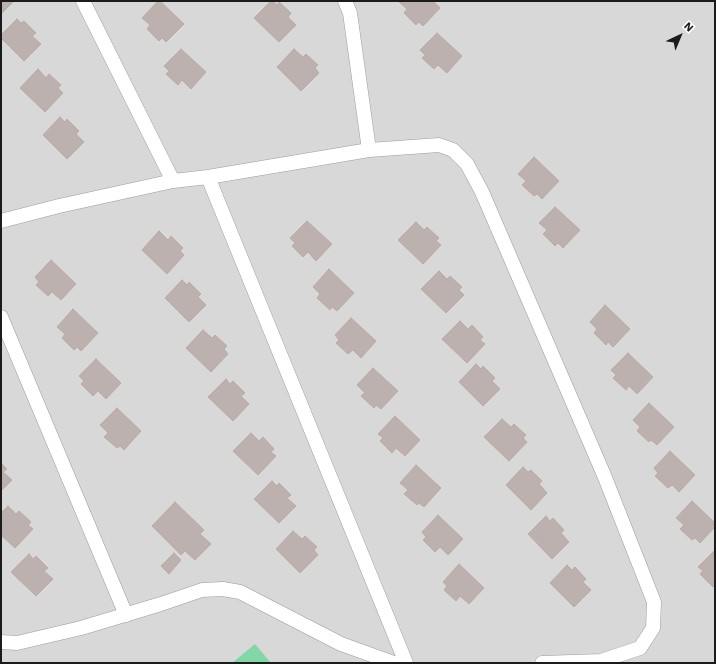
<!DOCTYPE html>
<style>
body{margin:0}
#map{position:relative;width:716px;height:664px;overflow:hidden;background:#ece6e1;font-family:"Work Sans",sans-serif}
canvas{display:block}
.frame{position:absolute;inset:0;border:2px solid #1b1b1b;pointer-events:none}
.north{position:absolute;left:660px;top:16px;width:40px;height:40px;-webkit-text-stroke:3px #fff;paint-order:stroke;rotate:44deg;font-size:11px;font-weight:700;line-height:16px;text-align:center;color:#1b1b1b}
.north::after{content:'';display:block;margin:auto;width:14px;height:18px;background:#1b1b1b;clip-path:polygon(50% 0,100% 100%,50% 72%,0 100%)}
</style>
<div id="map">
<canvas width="716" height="664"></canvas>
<div class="frame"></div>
<div class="north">N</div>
</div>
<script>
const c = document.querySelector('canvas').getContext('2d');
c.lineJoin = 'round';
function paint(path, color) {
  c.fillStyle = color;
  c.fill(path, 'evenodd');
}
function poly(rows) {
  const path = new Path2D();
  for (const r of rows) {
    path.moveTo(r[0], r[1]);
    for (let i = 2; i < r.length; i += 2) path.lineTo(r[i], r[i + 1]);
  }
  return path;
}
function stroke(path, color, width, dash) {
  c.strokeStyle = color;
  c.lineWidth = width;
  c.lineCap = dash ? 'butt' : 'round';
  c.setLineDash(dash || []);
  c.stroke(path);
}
const residential = poly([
 [1,1,715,1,715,663,1,663]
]);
const pitch = poly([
 [255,644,271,663,232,663]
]);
const building = poly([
 [1,1,14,1,1,14,1,1],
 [158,1,160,1,184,24,166,42,162,38,159,41,147,29,150,25,142,18,158,1],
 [271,1,273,1,277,5,279,2,291,13,288,17,296,25,279,42,254,18,271,1],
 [400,1,433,1,440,8,423,26,419,22,416,25,404,13,407,9,399,2,400,1],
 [17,19,21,23,24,21,36,33,32,36,41,44,24,61,1,38,1,35,17,19],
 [437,33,462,56,447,73,438,65,434,69,422,58,425,55,420,50,437,33],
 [181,49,206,72,191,89,182,80,178,85,166,74,169,71,164,66,181,49],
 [294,49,303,57,306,54,318,65,315,68,319,73,301,91,277,67,294,49],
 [38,69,46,78,49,74,61,85,58,88,63,93,45,112,20,88,38,69],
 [60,117,65,122,67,119,79,131,76,134,84,142,67,159,43,135,60,117],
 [534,157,559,181,542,199,537,194,534,196,522,185,526,181,518,174,534,157],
 [555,207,580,230,563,248,558,243,555,246,543,234,547,230,539,223,555,207],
 [307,221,332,244,316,261,308,252,303,257,292,246,295,243,290,238,307,221],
 [416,222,424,230,427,227,439,238,436,241,441,245,423,264,398,240,416,222],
 [159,231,168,240,171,236,183,248,180,251,184,255,167,274,142,250,159,231],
 [51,260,76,284,61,300,52,292,48,296,36,285,39,282,35,277,51,260],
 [329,269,354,293,337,311,332,307,330,310,317,298,320,294,313,287,329,269],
 [439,271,447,279,450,276,462,287,459,290,464,295,446,313,421,289,439,271],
 [182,280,187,285,189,282,201,294,198,297,206,305,189,322,165,298,182,280],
 [605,305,630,329,613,347,608,342,606,345,594,333,597,329,590,322,605,305],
 [73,309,98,333,81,351,77,347,74,350,62,338,65,334,57,327,73,309],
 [351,318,376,341,361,358,353,350,348,354,336,343,339,340,335,335,351,318],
 [460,321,468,329,472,325,483,337,480,340,485,344,467,363,442,339,460,321],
 [203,330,212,338,215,335,227,346,224,349,228,354,211,372,186,348,203,330],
 [628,353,653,377,637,394,629,386,626,390,613,378,616,375,611,370,628,353],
 [96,359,121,383,106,399,98,391,93,396,81,384,84,381,79,376,96,359],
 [476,364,481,369,483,366,495,378,492,381,500,389,483,406,459,382,476,364],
 [373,368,398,391,381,409,376,405,374,408,361,396,365,393,357,385,373,368],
 [226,379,230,384,233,381,245,393,241,396,249,404,233,421,208,397,226,379],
 [649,403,674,427,657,445,651,440,649,442,637,431,640,427,633,420,649,403],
 [117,408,141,431,124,450,120,446,117,448,104,437,108,433,100,425,117,408],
 [395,416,420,440,405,456,396,448,392,453,380,441,383,438,378,434,395,416],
 [502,419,511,427,514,424,526,435,523,438,527,442,509,461,484,437,502,419],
 [251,433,259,441,263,437,274,449,271,452,276,456,258,475,233,451,251,433],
 [670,451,695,475,679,492,672,485,668,488,655,476,658,473,654,468,670,451],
 [1,463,7,469,3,472,12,480,1,491,1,463],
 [416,465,441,488,424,507,419,503,417,505,404,494,408,490,400,483,416,465],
 [523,467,528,472,531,470,542,481,539,484,547,493,531,510,506,485,523,467],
 [272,481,277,486,279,483,291,495,287,498,296,506,279,523,254,499,272,481],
 [692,501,715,523,715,527,700,543,695,538,692,540,680,529,684,525,676,518,692,501],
 [175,502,204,530,200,534,211,544,195,560,185,551,181,555,152,526,175,502],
 [8,506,16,514,19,511,31,522,28,525,33,529,15,548,1,535,1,513,8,506],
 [438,515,463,539,448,555,440,547,435,552,423,540,426,537,422,532,438,515],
 [546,516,550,521,553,518,564,530,561,533,569,542,552,559,528,534,546,516],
 [293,531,302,539,305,536,317,547,314,550,318,555,300,573,276,549,293,531],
 [715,550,715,584,713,587,700,574,703,571,698,567,715,550],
 [174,553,181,560,169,574,161,566,174,553],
 [29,554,33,559,36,556,48,568,44,571,53,579,36,596,11,572,29,554],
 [459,564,484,588,469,604,460,596,456,601,444,590,447,586,443,582,459,564],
 [567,565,572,570,575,567,586,579,583,582,591,590,574,607,550,583,567,565]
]);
const minor = poly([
 [83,1,173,181],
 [345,1,350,13,369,150],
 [208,177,406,663],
 [1,221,59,206,173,181,208,177,369,150,439,145,453,150,467,164,482,192,604,475,654,602,653,628,640,648,601,661,542,663],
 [1,317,126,615],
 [1,642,17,643,81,628,161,604,202,590,223,589,240,592,341,644,394,663]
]);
paint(residential, '#d9d8d8');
paint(pitch, '#83d7a7');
paint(building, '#bcb1ae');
stroke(building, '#bcaba4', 1);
stroke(minor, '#9c9c9c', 15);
stroke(minor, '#fff', 14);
</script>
